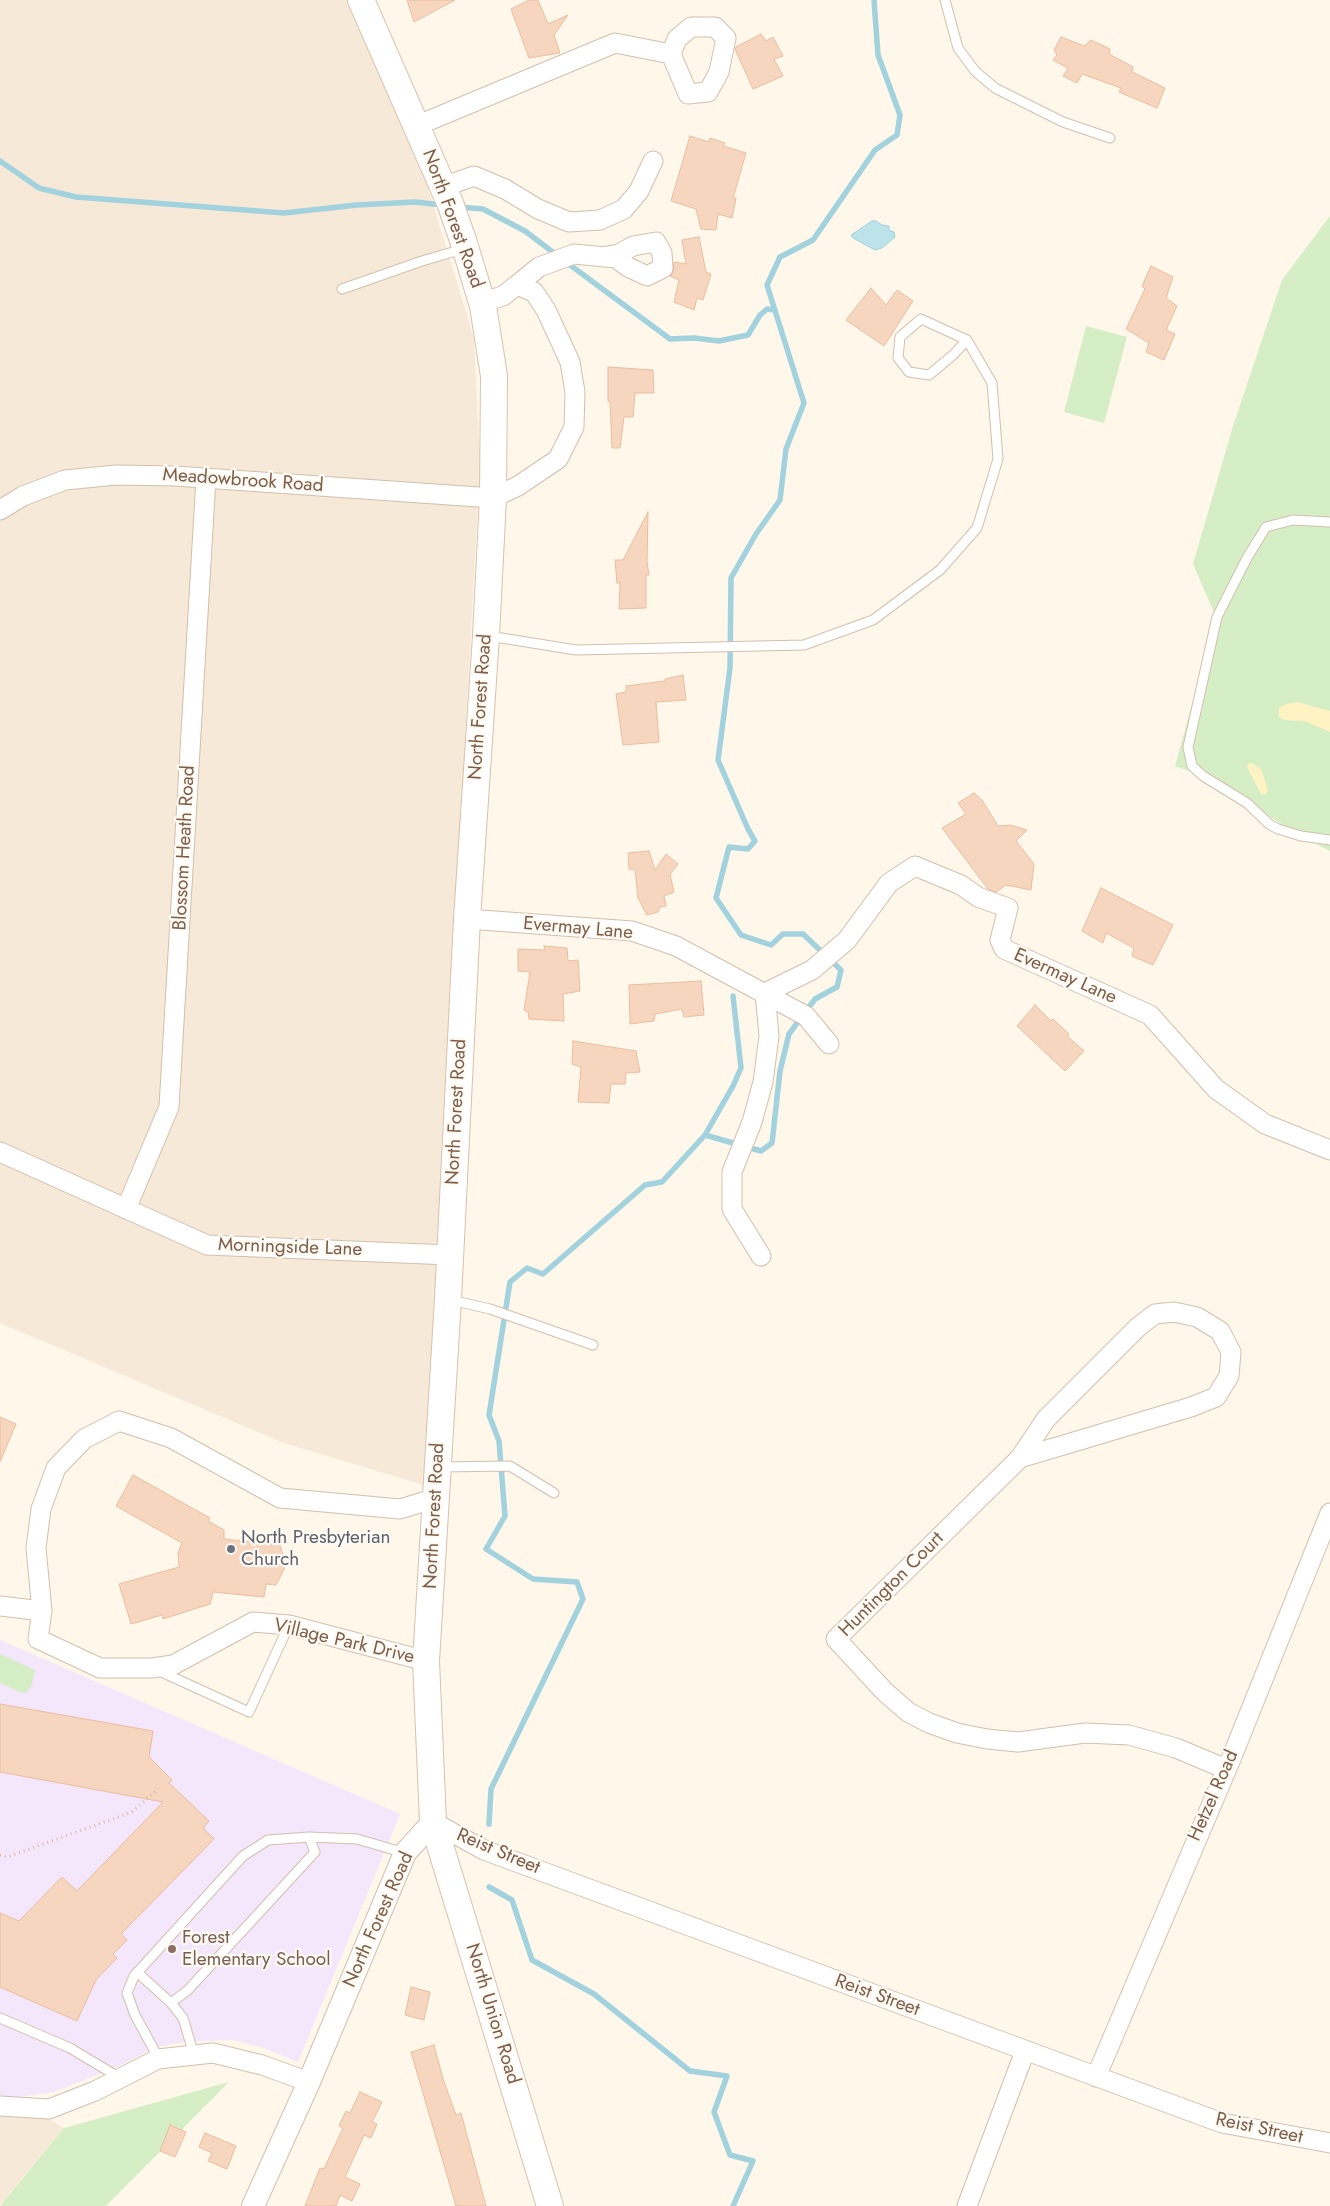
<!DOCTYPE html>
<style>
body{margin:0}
canvas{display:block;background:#fef7ea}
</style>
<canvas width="1330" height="2206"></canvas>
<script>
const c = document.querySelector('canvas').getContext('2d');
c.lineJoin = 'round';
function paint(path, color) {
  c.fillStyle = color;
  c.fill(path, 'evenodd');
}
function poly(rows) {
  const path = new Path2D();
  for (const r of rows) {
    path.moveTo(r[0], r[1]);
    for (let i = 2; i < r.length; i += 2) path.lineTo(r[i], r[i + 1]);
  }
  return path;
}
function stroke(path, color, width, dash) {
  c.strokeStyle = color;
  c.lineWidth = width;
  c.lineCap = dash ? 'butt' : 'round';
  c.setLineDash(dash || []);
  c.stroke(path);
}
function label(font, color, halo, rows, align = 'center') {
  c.font = font + ' Jost,sans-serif';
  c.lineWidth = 4.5;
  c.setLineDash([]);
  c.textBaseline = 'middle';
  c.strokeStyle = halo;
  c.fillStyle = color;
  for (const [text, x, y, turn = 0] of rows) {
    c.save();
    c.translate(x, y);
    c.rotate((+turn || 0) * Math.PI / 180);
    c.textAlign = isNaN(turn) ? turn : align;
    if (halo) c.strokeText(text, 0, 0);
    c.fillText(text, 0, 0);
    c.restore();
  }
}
const residential = poly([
 [0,0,348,0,424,175,474,338,480,467,424,1485,284,1443,0,1323],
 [0,2095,13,2098,64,2128,0,2205]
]);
const education = poly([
 [0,1640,400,1814,298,2062,261,2047,233,2040,192,2041,156,2047,119,2066,54,2092,13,2098,0,2095]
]);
const green = poly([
 [1330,216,1330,851,1301,836,1203,776,1175,766,1216,617,1193,564,1233,426,1282,280],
 [1086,326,1127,337,1104,423,1064,412],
 [0,1654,35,1670,31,1687,27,1692,22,1693,0,1683],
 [229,2082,106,2206,0,2206,64,2128]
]);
const sand = poly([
 [1297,702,1330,711,1330,732,1305,721,1284,720,1279,717,1279,708,1287,704],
 [1252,763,1261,769,1268,789,1266,794,1261,794,1249,771,1247,766,1248,764]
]);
const water = poly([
 [872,221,876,221,882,225,889,226,889,230,894,232,895,237,882,248,875,250,853,238,851,235,872,221]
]);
const stream = poly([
 [0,161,39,188,76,197,284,213,357,205,415,202,442,205],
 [459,207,483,209,525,231,558,256],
 [566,262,670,339,694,338,719,341,748,335,760,315,767,309,775,310],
 [705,1135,733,1086,741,1068,733,996],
 [489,1824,491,1789,583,1599,577,1582,533,1579,486,1549,505,1516,499,1441,489,1415,510,1282,527,1268,543,1274,645,1185,662,1182,705,1135,761,1151,772,1143,780,1071,789,1034,815,999,837,987,841,970,803,934,783,934,771,945,741,935,716,898,729,847,748,849,755,841,748,829,718,760,730,668,731,578,756,534,780,500,786,449,804,403,767,285,780,257,813,240,875,150,897,135,900,115,878,55,874,0],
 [489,1887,512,1900,532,1960,594,1994,690,2071,727,2076,714,2112,730,2155,753,2161,733,2206]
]);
const building = poly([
 [407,0,455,0,414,22,407,0],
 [529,0,538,0,548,24,568,15,554,35,560,53,529,58,511,9,529,0],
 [761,34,766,41,773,37,783,56,774,59,783,76,753,89,735,49,736,47,761,34],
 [1061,37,1084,46,1091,40,1110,49,1109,54,1133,67,1132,72,1165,88,1157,108,1119,92,1121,88,1082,74,1077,83,1063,76,1068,68,1053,60,1057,55,1054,50,1061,37],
 [690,136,709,142,710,138,725,143,723,146,746,153,733,198,736,198,732,218,718,214,716,230,701,229,696,209,671,201,690,136],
 [699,237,706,272,711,274,703,300,697,298,694,310,674,302,679,280,670,276,673,273,674,262,686,264,682,240,699,237],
 [1151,266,1173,277,1166,298,1177,306,1166,330,1175,334,1164,360,1146,352,1149,343,1126,329,1145,289,1142,286,1151,266],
 [871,288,886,305,897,290,913,301,884,346,846,320,871,288],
 [608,367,653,370,654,393,635,393,633,417,624,417,620,448,612,448,610,402,608,401,608,367],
 [648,512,647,562,649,575,646,575,646,608,619,609,620,583,617,583,615,560,623,560,648,512],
 [683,675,686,700,656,702,659,742,623,745,616,694,626,692,626,686,665,681,665,679,683,675],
 [974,793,982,800,998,826,1010,825,1027,830,1016,841,1034,864,1031,890,1006,885,996,892,988,889,942,828,966,814,958,803,974,793],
 [649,851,655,870,666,854,678,864,670,874,674,892,664,896,666,906,660,907,658,912,647,915,638,898,635,870,629,869,628,853,649,851],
 [1101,888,1173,925,1153,965,1132,956,1134,948,1106,933,1103,943,1082,931,1101,888],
 [544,946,567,948,568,961,578,960,580,991,563,994,564,1021,529,1019,528,1012,524,1010,530,972,518,971,518,949,545,950,544,946],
 [701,981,704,1015,684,1017,682,1009,655,1014,654,1021,630,1024,629,985,701,981],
 [1035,1005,1051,1021,1053,1019,1069,1034,1067,1036,1084,1051,1065,1071,1017,1026,1035,1005],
 [573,1041,636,1051,640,1072,626,1073,625,1084,611,1084,609,1103,578,1102,581,1067,572,1064,573,1041],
 [0,1417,16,1424,0,1462,0,1417],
 [133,1475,210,1518,208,1521,224,1530,224,1539,280,1545,286,1565,276,1585,266,1584,264,1597,213,1592,210,1604,163,1619,162,1615,131,1624,119,1584,179,1567,178,1553,182,1543,116,1506,133,1475],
 [0,1704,153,1731,149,1757,172,1780,169,1783,209,1821,203,1828,214,1839,121,1934,127,1940,113,1954,117,1958,96,1980,77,2021,0,1987,0,1913,19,1921,62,1877,77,1891,163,1802,0,1772,0,1704],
 [411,1987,430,1992,424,2020,405,2015,411,1987],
 [434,2045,443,2079,456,2115,461,2113,486,2206,456,2206,411,2052,434,2045],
 [360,2092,382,2102,372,2122,377,2124,371,2138,364,2135,345,2177,360,2184,352,2201,340,2195,336,2206,305,2206,320,2168,324,2169,343,2128,339,2126,346,2111,350,2113,360,2092],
 [170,2125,186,2132,175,2157,160,2151,170,2125],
 [205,2133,236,2146,227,2169,208,2161,212,2153,199,2147,205,2133]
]);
const path = poly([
 [0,1855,7,1857,132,1812,158,1789]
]);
const service = poly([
 [945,0,958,48,975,71,995,88,1063,122,1110,138],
 [342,289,422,261,463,249],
 [1330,522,1293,520,1266,527,1247,558,1217,617,1188,747,1192,766,1203,776,1247,803,1269,824,1278,829,1301,836,1330,840],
 [489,636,576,650,804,645,873,620,940,570,977,528,998,459,992,383,967,340,921,319,900,337,898,358,909,372,929,375,953,355,967,340],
 [451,1300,490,1309,593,1345],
 [440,1467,510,1466,554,1493],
 [157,1670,249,1712,289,1625],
 [309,1837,357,1839,405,1853],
 [137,1972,171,2003],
 [0,2018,70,2048,120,2078],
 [159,2059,135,2015,127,1993,134,1976,243,1856,268,1840,309,1837,315,1852,188,1990,171,2003,183,2018,194,2055]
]);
const minor = poly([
 [416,126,615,43,671,54,688,94,708,92,719,72,726,38,715,27,691,27,677,39,671,54],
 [443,187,474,176,505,189,538,209,569,222,600,220,624,209,639,191,653,161],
 [517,285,539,267,574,254,616,258,628,267,647,276,663,268,662,253,656,242,633,246,619,254,602,257],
 [0,510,23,496,65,480,116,475,175,476,493,498,518,486,558,459,574,427,575,392,570,362,546,310,534,292,517,285,503,296,482,302],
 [467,919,632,931,676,946,806,1016,829,1044],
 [0,1152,207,1245,450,1255],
 [126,1209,169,1107,206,478],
 [761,1256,732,1209,732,1172,752,1122,763,1082,769,1036,765,993,812,970,847,940,889,883,915,866,961,885,978,897,1008,908,1000,940,1004,949,1150,1015,1216,1089,1265,1124,1330,1150],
 [1020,1458,1191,1407,1216,1397,1229,1376,1231,1352,1220,1331,1197,1317,1174,1312,1155,1314,1138,1327,1046,1419,1020,1458,836,1639,885,1692,908,1712,929,1723,957,1733,987,1739,1018,1742,1085,1733,1129,1735,1176,1748,1226,1769],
 [0,1606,42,1611],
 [426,1661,289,1625,253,1622,173,1665,152,1668,100,1668,38,1639,42,1611,36,1548,41,1509,56,1468,84,1439,119,1421,171,1438,280,1498,400,1509,436,1498],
 [433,1822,484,1850,1222,2123,1330,2143],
 [1096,2077,1231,1759,1330,1513],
 [0,2106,49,2109,95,2091,158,2059,213,2053,262,2065,309,2082],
 [967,2206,1025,2051]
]);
const tertiary = poly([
 [253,2206,309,2082,405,1853,433,1822]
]);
const secondary = poly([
 [361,0,450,203,463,240,483,306,494,376,493,498,486,636,467,919,448,1299,426,1661,433,1822,550,2206]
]);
const markers = [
 [231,1549,5,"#6b7280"],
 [172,1949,5,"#8d6e63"]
];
const streetNames = [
 ["North Forest Road",452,219,70],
 ["Meadowbrook Road",243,481,4],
 ["North Forest Road",481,707,-86],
 ["Blossom Heath Road",185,848,-87],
 ["Evermay Lane",578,929,5],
 ["Evermay Lane",1065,977,24],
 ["North Forest Road",457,1112,-87],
 ["Morningside Lane",290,1248,2],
 ["North Forest Road",435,1516,-87],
 ["Huntington Court",892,1585,-45],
 ["Village Park Drive",344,1642,13],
 ["Hetzel Road",1214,1796,-66],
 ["Reist Street",498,1852,23],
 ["North Forest Road",379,1920,-66],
 ["Reist Street",877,1996,20],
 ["North Union Road",492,2014,73],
 ["Reist Street",1259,2129,12]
];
const worshipNames = [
 ["North Presbyterian",241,1538],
 ["Church",241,1560]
];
const educationNames = [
 ["Forest",182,1938],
 ["Elementary School",182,1960]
];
paint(residential, '#f6e9d7');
paint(education, '#f4e6fb');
paint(green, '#d5eec6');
paint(sand, '#fff3c3');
paint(water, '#bce2ea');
stroke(water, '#a1d2dd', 1);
stroke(stream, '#a1d2dd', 5.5);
paint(building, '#f6d6bf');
stroke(building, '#eabd9e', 1);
stroke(service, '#d2bfad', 11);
stroke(minor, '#d2bfad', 21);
stroke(tertiary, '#d2bfad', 24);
stroke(secondary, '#d8c1ad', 28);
stroke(path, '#dcbaa1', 3, [1, 4]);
stroke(service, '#fff', 9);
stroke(minor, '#fff', 19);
stroke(tertiary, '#fff', 22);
stroke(secondary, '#fff', 26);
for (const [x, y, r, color] of markers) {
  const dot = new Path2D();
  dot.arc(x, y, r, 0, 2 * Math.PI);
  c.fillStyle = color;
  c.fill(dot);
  stroke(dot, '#fffaf2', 2);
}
label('19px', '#7c5d4a', '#fffaf2', streetNames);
label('19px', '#5b616d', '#fffaf2', worshipNames, 'left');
label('19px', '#785e54', '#fffaf2', educationNames, 'left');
</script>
